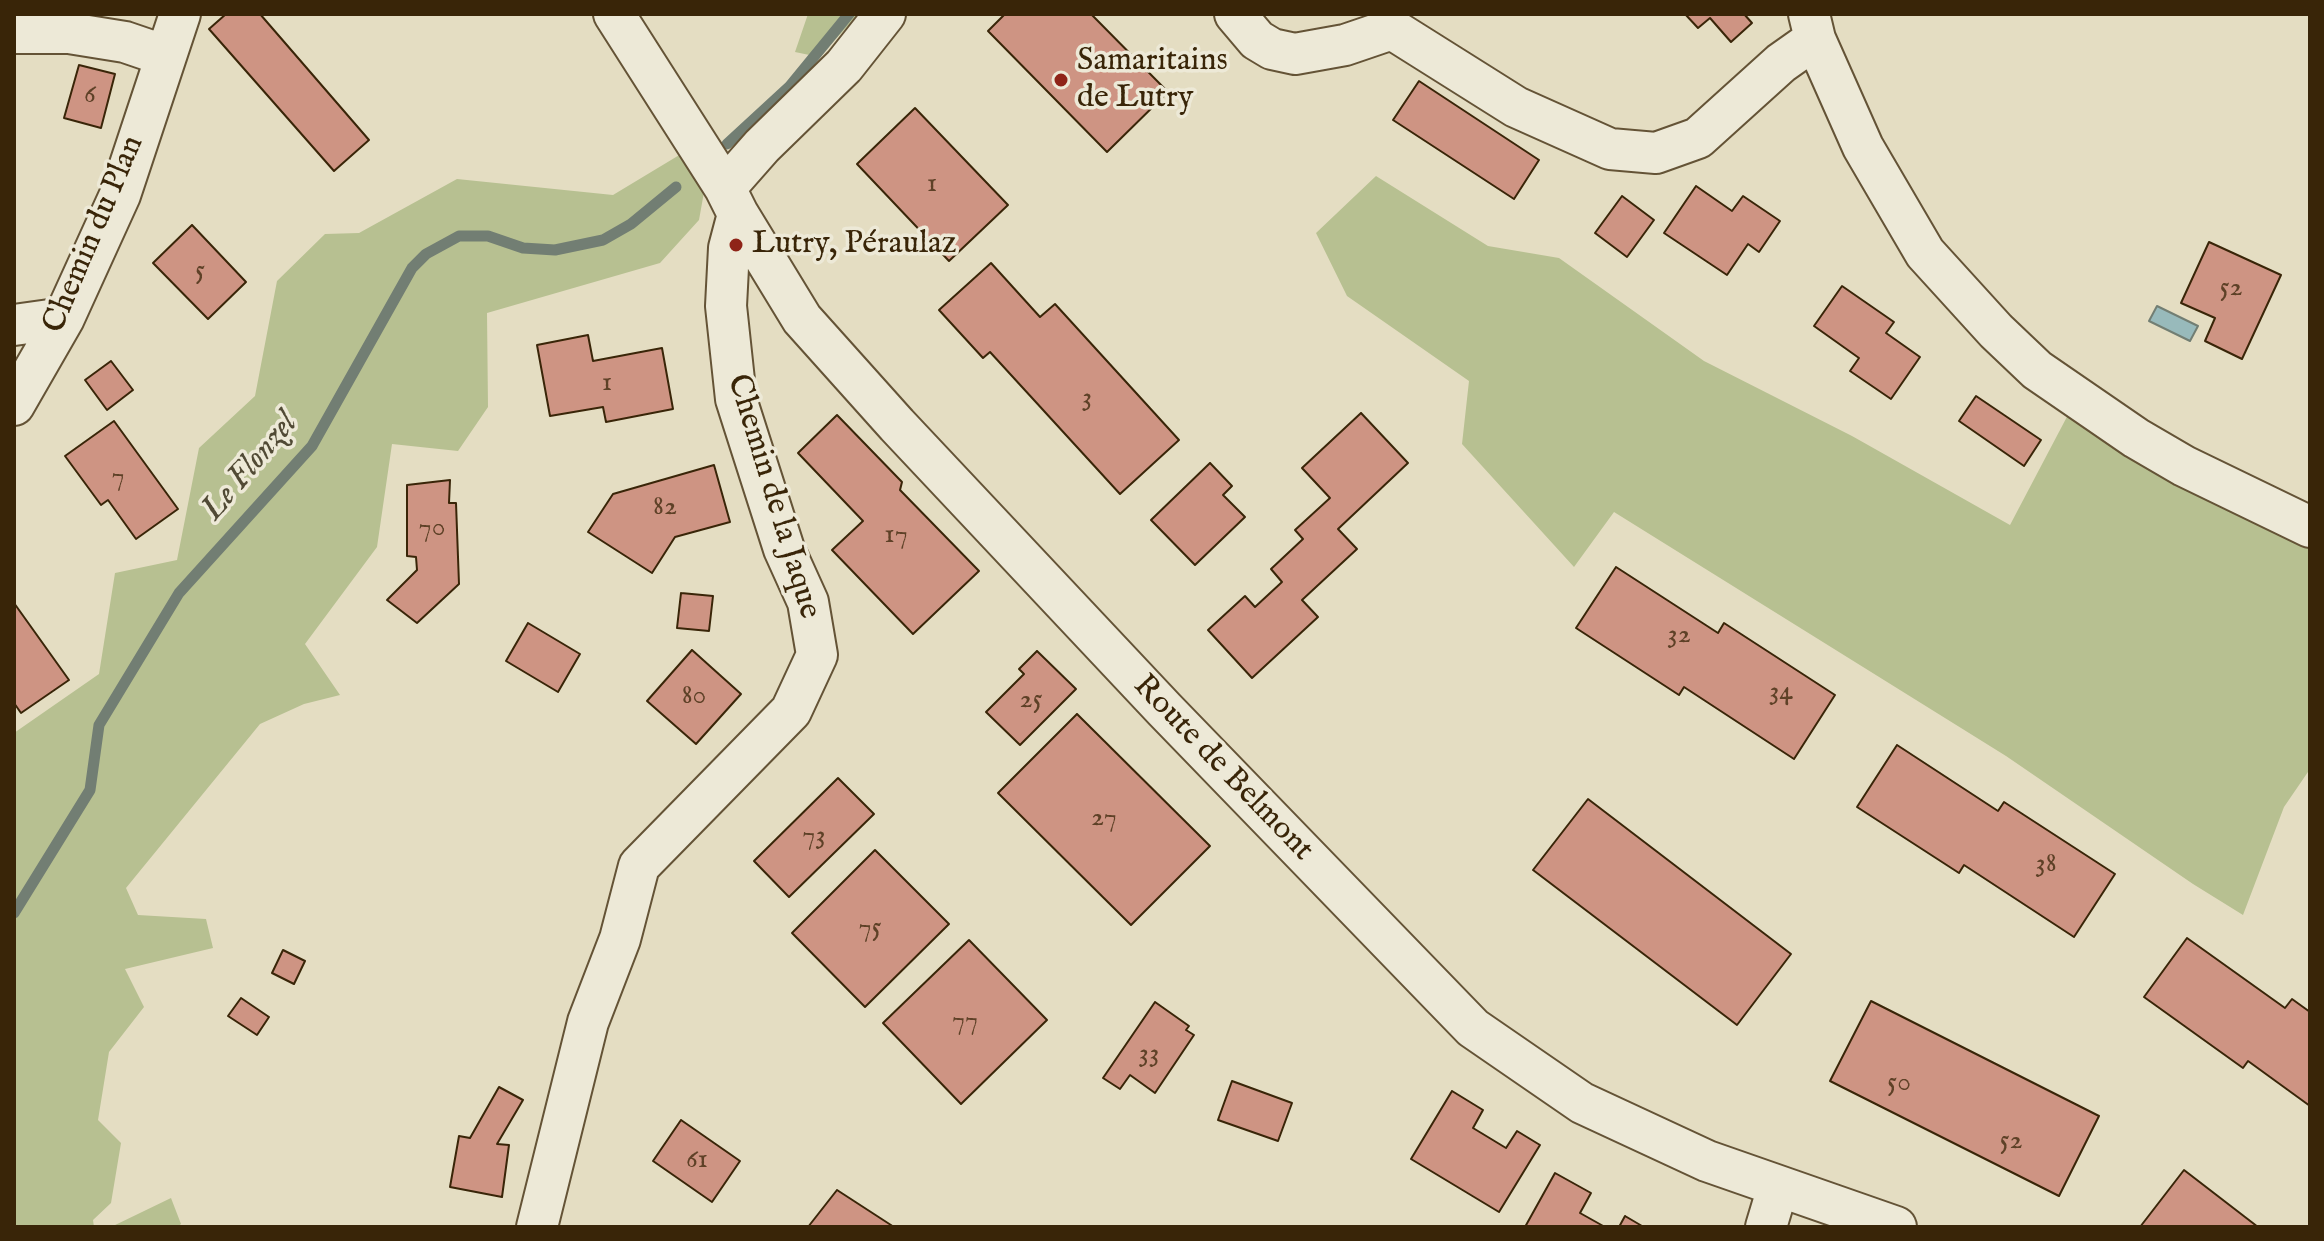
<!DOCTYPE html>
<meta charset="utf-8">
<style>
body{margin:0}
#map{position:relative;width:2324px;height:1241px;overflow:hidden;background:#e4ddc2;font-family:"IM FELL English",serif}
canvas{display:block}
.frame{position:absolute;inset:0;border:16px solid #392508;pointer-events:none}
</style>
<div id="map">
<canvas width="2324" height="1241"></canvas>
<div class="frame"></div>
</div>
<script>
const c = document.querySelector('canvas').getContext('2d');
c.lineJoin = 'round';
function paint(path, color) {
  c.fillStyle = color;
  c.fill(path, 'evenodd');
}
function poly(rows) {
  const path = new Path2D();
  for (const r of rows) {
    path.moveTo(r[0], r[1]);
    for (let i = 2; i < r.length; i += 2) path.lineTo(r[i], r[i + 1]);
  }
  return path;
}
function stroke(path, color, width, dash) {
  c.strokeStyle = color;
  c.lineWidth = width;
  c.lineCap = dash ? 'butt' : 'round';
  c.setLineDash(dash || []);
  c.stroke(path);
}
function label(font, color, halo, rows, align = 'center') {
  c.font = font + ' "IM FELL English",serif';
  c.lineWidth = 7;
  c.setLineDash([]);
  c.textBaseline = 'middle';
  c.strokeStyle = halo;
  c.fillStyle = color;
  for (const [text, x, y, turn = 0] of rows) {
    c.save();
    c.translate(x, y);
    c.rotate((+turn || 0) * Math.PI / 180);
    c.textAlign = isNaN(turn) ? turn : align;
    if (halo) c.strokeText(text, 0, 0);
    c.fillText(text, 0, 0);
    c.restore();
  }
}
const green = poly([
 [808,14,859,14,819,57,795,52],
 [681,154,704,192,699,220,660,263,487,313,488,407,458,451,392,444,377,547,305,644,340,695,304,704,260,724,126,888,138,915,206,919,213,948,125,969,144,1007,109,1052,98,1120,121,1143,111,1203,93,1220,94,1227,14,1227,14,733,99,674,115,573,177,560,199,448,255,396,277,281,325,234,359,233,457,179,613,195],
 [1376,176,1488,246,1559,258,1704,361,1852,436,2010,525,2070,411,2310,541,2310,769,2284,807,2243,915,2193,884,2006,756,1614,512,1574,567,1462,444,1469,381,1347,296,1316,233],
 [171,1198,181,1224,177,1227,111,1227]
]);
const water = poly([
 [2157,306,2198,326,2190,341,2149,321,2157,306]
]);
const stream = poly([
 [727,144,790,86,849,14],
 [14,913,90,790,99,725,179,593,312,446,412,268,426,254,459,236,488,236,523,248,555,250,603,240,631,224,676,187]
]);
const building = poly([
 [226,14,260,14,369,140,334,171,209,29,226,14],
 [1005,14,1091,14,1168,92,1107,152,988,31,1005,14],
 [1685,14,1744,14,1752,23,1731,42,1710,18,1698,28,1685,14],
 [79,65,115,74,101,128,64,118,79,65],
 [1419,81,1539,160,1514,199,1393,120,1419,81],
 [915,108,1008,205,949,261,857,164,915,108],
 [1696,186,1732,211,1743,196,1780,221,1759,252,1748,244,1727,275,1664,233,1696,186],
 [1622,196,1654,220,1627,257,1595,233,1622,196],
 [192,225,246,282,208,319,153,263,192,225],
 [2209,242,2281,275,2242,359,2205,341,2215,318,2181,303,2209,242],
 [991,263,1040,317,1055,304,1179,440,1120,494,990,352,983,358,939,310,991,263],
 [1842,286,1894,322,1886,333,1920,357,1891,399,1850,371,1859,358,1814,326,1842,286],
 [588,335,593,361,662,348,673,409,606,422,603,407,550,416,537,345,588,335],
 [111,361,133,390,107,410,85,380,111,361],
 [1976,396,2041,440,2024,466,1959,421,1976,396],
 [1361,413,1408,463,1338,529,1357,549,1302,600,1318,617,1252,678,1208,630,1245,596,1255,607,1282,582,1271,569,1303,539,1295,530,1330,498,1302,468,1361,413],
 [837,415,902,482,900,490,979,571,913,634,832,550,863,521,798,453,837,415],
 [114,421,178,509,136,539,108,500,101,505,65,456,114,421],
 [1210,463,1232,486,1223,495,1245,517,1195,565,1151,520,1210,463],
 [714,465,730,522,675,537,652,573,588,532,613,494,714,465],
 [450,480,449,503,456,503,459,584,417,623,387,600,417,570,416,557,407,556,407,485,450,480],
 [1616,567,1718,633,1724,623,1835,695,1794,759,1684,687,1679,695,1576,628,1616,567],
 [681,593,713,596,709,631,677,628,681,593],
 [14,603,69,680,21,713,14,703,14,603],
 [528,623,580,654,558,692,506,661,528,623],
 [692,650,741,694,696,744,647,701,692,650],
 [1037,651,1076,689,1020,745,986,712,1024,674,1019,669,1037,651],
 [1077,714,1210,846,1131,925,998,793,1077,714],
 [1897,745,1998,811,2004,802,2115,874,2074,937,1964,865,1959,873,1857,807,1897,745],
 [838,778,874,814,789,897,754,861,838,778],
 [1588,799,1791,954,1737,1025,1533,870,1588,799],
 [875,850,949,924,865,1007,792,933,875,850],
 [2187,938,2285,1008,2292,999,2310,1012,2310,1106,2248,1061,2243,1068,2144,997,2187,938],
 [969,940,1047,1020,961,1104,883,1023,969,940],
 [283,950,305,961,294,984,272,973,283,950],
 [241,998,269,1017,257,1035,228,1016,241,998],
 [1871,1001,2099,1116,2059,1196,1830,1081,1871,1001],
 [1155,1002,1189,1026,1186,1030,1194,1035,1155,1093,1130,1075,1120,1089,1103,1078,1155,1002],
 [1232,1081,1292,1103,1278,1141,1218,1120,1232,1081],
 [499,1087,523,1100,497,1144,509,1145,502,1197,450,1187,459,1136,470,1138,499,1087],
 [1452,1091,1483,1110,1473,1128,1506,1148,1517,1131,1540,1145,1499,1212,1411,1159,1452,1091],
 [681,1120,740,1161,712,1202,653,1161,681,1120],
 [2184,1170,2258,1227,2140,1227,2184,1170],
 [1555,1173,1591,1193,1580,1213,1605,1227,1525,1227,1555,1173],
 [837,1190,894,1227,808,1227,837,1190],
 [1625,1216,1642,1226,1642,1227,1619,1227,1625,1216]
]);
const minor = poly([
 [614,14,725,188,738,214,802,319,897,425,1164,709,1473,1028,1582,1103,1707,1161,1896,1227],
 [1235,14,1257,40,1272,49,1295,54,1345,45,1392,29,1516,107,1610,149,1656,153,1698,138,1781,63,1815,39],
 [1809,14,1815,39,1863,147,1925,253,1996,331,2037,370,2136,438,2184,466,2310,527],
 [14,33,69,33,125,42,166,56],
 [725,188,762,146,844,66,885,14],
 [14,325,64,318],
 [14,405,64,318,120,195,180,14],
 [537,1227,588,1022,620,939,639,866,791,711,817,655,808,602,784,549,736,399,726,306,729,248,738,214],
 [1766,1227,1778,1187]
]);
const markers = [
 [1061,80,8,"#8f2418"],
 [736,245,8,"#8f2418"]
];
const numberNames = [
 ["6",90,96],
 ["1",932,185],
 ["5",200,272],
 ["52",2231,289],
 ["1",607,384],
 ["3",1087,399],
 ["7",118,478],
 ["82",665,508],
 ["70",432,529],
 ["17",896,536],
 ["32",1679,636],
 ["34",1781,693],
 ["80",694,697],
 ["25",1031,701],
 ["27",1104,819],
 ["73",814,837],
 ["38",2046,865],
 ["75",870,929],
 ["77",965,1022],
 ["33",1149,1055],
 ["50",1899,1084],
 ["52",2011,1142],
 ["61",697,1161]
];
const poiNames = [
 ["Samaritains",1077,62],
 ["de Lutry",1077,99],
 ["Lutry, Péraulaz",752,245]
];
const streetNames = [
 ["Chemin du Plan",95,235,-67],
 ["Chemin de la Jaque",772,497,73],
 ["Route de Belmont",1222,769,46]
];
const waterNames = [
 ["Le Flonzel",251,468,-50]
];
paint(green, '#b7c091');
paint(water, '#98babb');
stroke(water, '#727e73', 2);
stroke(stream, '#727e73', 11);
paint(building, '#ce9483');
stroke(building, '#392508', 2);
stroke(minor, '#645336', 44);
stroke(minor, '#ede9d7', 40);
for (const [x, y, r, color] of markers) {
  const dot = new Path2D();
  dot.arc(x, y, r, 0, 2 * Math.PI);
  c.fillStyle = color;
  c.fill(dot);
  stroke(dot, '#ede9d7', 3);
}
label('28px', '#5e4127', null, numberNames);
label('32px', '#392508', '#ede9d7', poiNames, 'left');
label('32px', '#392508', '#ede9d7', streetNames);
label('italic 34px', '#514a35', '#ede9d7', waterNames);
</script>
